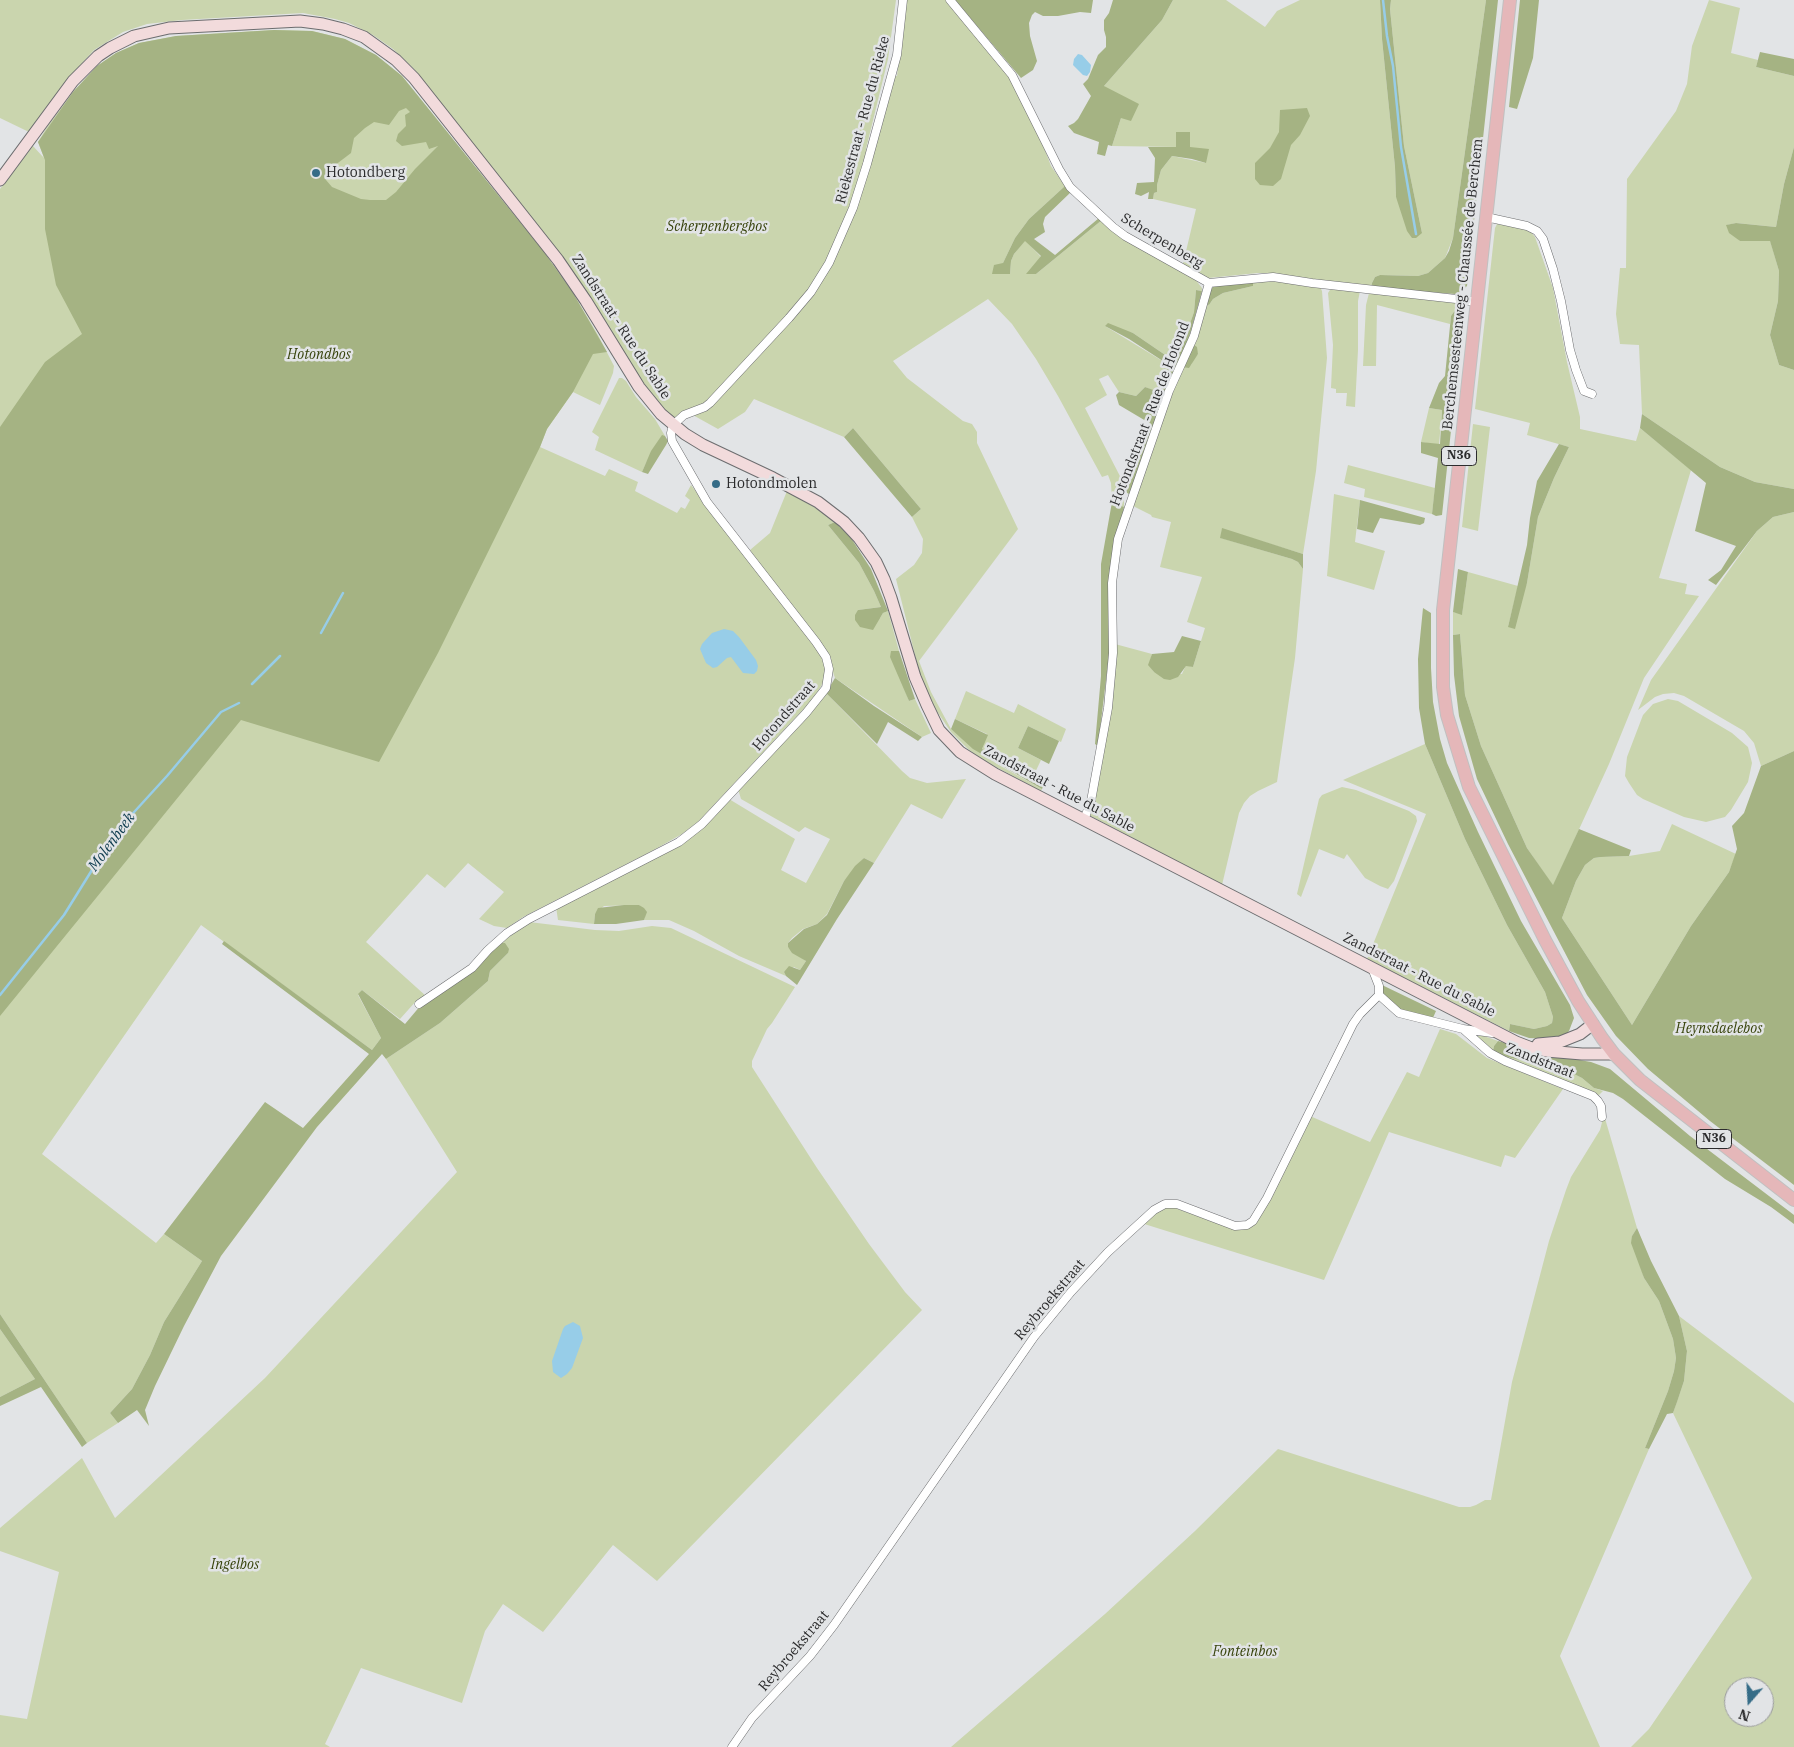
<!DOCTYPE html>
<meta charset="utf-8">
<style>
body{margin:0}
#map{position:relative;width:1794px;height:1747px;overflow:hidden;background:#e2e4e6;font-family:"IBM Plex Serif",serif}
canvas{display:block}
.north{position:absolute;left:1724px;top:1677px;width:50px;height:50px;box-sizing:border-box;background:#e2e4e6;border:1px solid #999a9c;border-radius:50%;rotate:199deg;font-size:14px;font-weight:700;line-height:20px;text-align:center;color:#2c2c2d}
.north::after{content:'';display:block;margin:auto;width:18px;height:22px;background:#356c87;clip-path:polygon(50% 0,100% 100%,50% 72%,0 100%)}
</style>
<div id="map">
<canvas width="1794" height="1747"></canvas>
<div class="north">N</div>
</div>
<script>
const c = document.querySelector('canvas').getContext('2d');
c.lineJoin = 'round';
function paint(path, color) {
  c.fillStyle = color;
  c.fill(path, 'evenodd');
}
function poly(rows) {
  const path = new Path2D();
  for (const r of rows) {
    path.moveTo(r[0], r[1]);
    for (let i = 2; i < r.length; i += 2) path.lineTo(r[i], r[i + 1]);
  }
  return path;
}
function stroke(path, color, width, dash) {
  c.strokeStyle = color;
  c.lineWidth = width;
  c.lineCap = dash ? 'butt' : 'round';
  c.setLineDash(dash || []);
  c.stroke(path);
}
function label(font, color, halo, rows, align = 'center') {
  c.font = font + ' "IBM Plex Serif",serif';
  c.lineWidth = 5;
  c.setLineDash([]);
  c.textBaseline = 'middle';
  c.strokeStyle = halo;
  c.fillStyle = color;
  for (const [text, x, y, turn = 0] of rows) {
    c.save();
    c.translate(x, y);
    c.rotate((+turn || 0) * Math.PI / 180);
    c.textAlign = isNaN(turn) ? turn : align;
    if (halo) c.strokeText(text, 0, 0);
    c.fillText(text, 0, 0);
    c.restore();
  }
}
const green = poly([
 [0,0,896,0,888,59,866,149,873,151,892,75,897,76,905,0,947,0,1015,85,1037,129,1051,166,1065,186,1029,219,1015,238,1003,263,1010,274,1011,261,1014,254,1025,240,1041,257,1036,274,1102,220,1195,279,1202,288,1202,291,1196,290,1194,312,1182,347,1174,361,1133,333,1105,326,1169,365,1156,392,1145,387,1136,396,1119,392,1108,375,1099,379,1107,395,1085,408,1124,484,1120,487,1124,496,1124,507,1112,502,1111,483,1108,475,1102,477,1058,396,1036,359,1012,324,988,299,893,361,907,378,963,421,972,424,977,432,977,443,1018,529,919,661,931,692,951,729,997,764,1042,789,1041,791,981,759,968,749,951,732,936,710,920,675,896,579,914,565,922,553,923,539,912,517,921,509,853,428,844,437,754,399,745,412,718,429,691,414,678,421,666,411,647,391,594,304,560,254,414,69,393,49,373,35,349,23,335,19,303,13,182,20,147,24,123,32,94,50,65,82,29,132,0,118],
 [1173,0,1226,0,1265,27,1277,11,1300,0,1380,0,1382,39,1395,167,1396,197,1422,233,1404,146,1390,9,1391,0,1486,0,1453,238,1445,258,1428,273,1418,276,1380,275,1375,277,1371,285,1374,288,1271,273,1258,273,1208,278,1183,264,1196,209,1153,199,1154,193,1157,192,1157,185,1161,170,1172,156,1206,163,1189,147,1190,132,1176,147,1112,146,1121,118,1104,86,1162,20],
 [1709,0,1740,8,1731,53,1758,60,1756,67,1794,76,1794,147,1784,184,1776,227,1736,223,1727,225,1740,241,1770,240,1779,271,1778,301,1770,335,1779,365,1794,370,1794,489,1755,482,1720,467,1642,414,1639,345,1620,344,1616,314,1620,268,1626,268,1627,179,1676,111,1687,84,1692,46],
 [274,30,312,31,345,39,376,55,402,76,544,252,573,293,598,335,614,366,613,373,600,405,573,392,547,429,540,447,605,476,609,469,638,482,635,491,677,513,681,507,685,509,690,500,685,496,691,485,812,641,826,666,824,681,814,698,698,822,682,834,652,851,523,917,507,928,494,926,479,919,504,892,468,863,445,888,427,874,366,942,426,996,417,1000,400,1019,362,990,358,995,381,1038,372,1050,201,925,42,1154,156,1243,164,1234,202,1261,164,1322,150,1355,132,1389,110,1413,118,1423,87,1443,0,1314,0,189,33,146,44,158,38,142,47,127,73,92,97,66,116,53,139,43,176,36],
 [1497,224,1521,227,1530,231,1535,237,1553,288,1567,362,1580,417,1580,429,1636,441,1640,428,1691,470,1659,578,1687,584,1685,594,1699,596,1644,678,1609,764,1553,886,1527,848,1481,746,1465,695,1460,634,1453,635,1453,612,1462,614,1468,572,1518,586,1508,627,1527,583,1538,517,1554,478,1569,447,1527,435,1530,423,1475,409,1495,228],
 [1265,278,1320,287,1322,291,1327,358,1316,471,1303,554,1222,529,1221,538,1292,559,1298,562,1303,569,1295,658,1277,782,1258,791,1250,796,1244,803,1239,813,1222,885,1089,815,1115,644,1152,654,1149,665,1154,672,1182,674,1186,665,1193,667,1205,628,1187,622,1202,577,1160,567,1171,522,1152,517,1151,515,1131,505,1182,367,1191,365,1193,359,1198,354,1193,343,1204,303,1209,305,1213,299,1223,293,1253,286,1253,280],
 [1334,287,1360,291,1358,301,1358,350,1355,407,1346,406,1347,393,1336,393,1336,389,1331,388,1333,345,1328,293,1330,290],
 [1369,293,1457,302,1464,308,1458,306,1451,316,1450,324,1377,305,1376,366,1363,366,1366,305],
 [619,378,622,378,626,381,636,397,655,419,665,436,662,436,646,463,642,472,595,450,599,437,592,432],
 [1429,408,1442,410,1439,445,1421,442],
 [1473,424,1490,427,1478,531,1462,527],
 [1348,465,1435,488,1432,514,1364,497,1365,489,1344,483],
 [787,491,823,512,835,522,828,525,859,563,874,591,881,607,858,610,880,618,883,613,888,611,899,651,891,651,909,701,915,699,931,733,922,737,835,678,831,666,750,550,770,533],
 [1334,494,1360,500,1355,542,1385,551,1374,590,1327,576],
 [1794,512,1794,751,1761,766,1754,743,1744,731,1684,696,1674,693,1663,694,1655,697,1638,710,1651,680,1757,531,1773,517],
 [966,691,1014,713,1018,704,1066,729,1061,742,1028,726,1018,748,1041,760,1033,777,982,749,987,734,955,719],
 [826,693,902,771,910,778,927,783,966,779,942,819,911,804,874,863,864,858,844,881,827,914,817,924,803,929,792,938,788,943,788,947,806,961,800,970,794,967,784,972,786,976,739,956,694,931,669,920,644,920,646,912,639,905,604,906,595,914,594,924,558,920,556,907,651,860,729,799,795,839,781,870,806,883,830,839,805,827,799,832,741,799,738,789],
 [1668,699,1678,701,1732,733,1748,747,1752,763,1748,782,1731,810,1725,817,1706,822,1684,817,1643,799,1637,795,1629,783,1625,776,1627,757,1643,715,1653,704],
 [1425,744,1465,839,1507,925,1545,992,1553,1017,1552,1023,1547,1026,1534,1029,1510,1024,1509,1031,1367,959,1426,814,1343,780],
 [1342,787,1356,790,1409,811,1416,816,1417,821,1394,881,1388,889,1380,886,1365,878,1347,854,1344,859,1319,849,1301,897,1297,894,1319,799,1322,795],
 [1672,824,1736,854,1729,872,1691,926,1632,1025,1562,918,1576,881,1585,865,1594,858,1601,857,1629,856,1660,851],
 [529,922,595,930,619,931,652,926,671,928,795,987,772,1023,767,1029,752,1061,752,1067,817,1168,869,1244,905,1292,922,1310,657,1581,613,1545,543,1632,503,1604,485,1631,462,1703,361,1668,325,1744,330,1747,0,1747,0,1715,27,1719,59,1572,0,1551,0,1528,82,1458,115,1518,265,1378,457,1172,386,1059,440,1023,488,981,490,971,508,953,498,945],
 [1440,1029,1456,1034,1487,1058,1563,1089,1515,1158,1505,1155,1501,1167,1389,1132,1324,1280,1141,1223,1163,1208,1170,1206,1227,1227,1236,1229,1247,1228,1310,1116,1370,1142,1407,1072,1419,1077],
 [1477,1036,1484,1036,1498,1041,1494,1046,1493,1051,1496,1054,1574,1074,1582,1078,1594,1088,1603,1091,1599,1095,1502,1058,1496,1054,1491,1052,1479,1043,1476,1037],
 [1604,1115,1637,1228,1632,1236,1644,1278,1659,1301,1673,1339,1676,1358,1674,1371,1668,1391,1645,1448,1649,1449,1560,1656,1600,1747,951,1747,1105,1614,1195,1531,1278,1449,1459,1507,1470,1507,1476,1505,1485,1500,1491,1500,1512,1382,1549,1241,1566,1190,1571,1177,1600,1130],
 [1679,1316,1794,1403,1794,1747,1631,1747,1649,1729,1752,1578,1673,1413,1684,1381,1687,1351],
 [1734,1687,1764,1687,1764,1717,1734,1717],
 [0,1329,35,1379,0,1397]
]);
const forest = poly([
 [955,0,1093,0,1091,13,1080,12,1058,16,1043,16,1035,12,1032,15,1029,23,1030,36,1037,61,1033,70,1021,78],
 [1113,0,1173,0,1162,20,1104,86,1139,104,1131,121,1121,118,1112,146,1108,145,1105,156,1097,154,1099,142,1074,133,1068,126,1074,123,1078,119,1091,96,1083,84,1088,79,1098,55,1106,47,1106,37,1104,30,1104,20,1109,13],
 [1380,0,1391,0,1390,9,1404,146,1422,233,1416,238,1412,238,1407,231,1396,197,1395,167,1382,39],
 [1486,0,1498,0,1467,286,1460,292,1455,294,1374,288,1371,286,1372,283,1375,277,1380,275,1418,276,1428,273,1445,258,1449,251,1453,238],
 [1520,0,1539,0,1533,58,1517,109,1509,107],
 [274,30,312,31,345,39,376,55,402,76,544,252,573,293,607,352,593,354,573,392,547,429,540,447,438,653,379,762,241,720,0,1016,0,427,45,362,82,334,56,285,45,229,45,160,38,142,73,92,97,66,116,53,139,43,176,36],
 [406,108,410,112,405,115,406,126,398,134,396,141,402,146,426,142,429,149,438,146,415,169,396,192,386,200,370,200,361,199,332,187,326,180,330,169,351,153,354,138,365,128,374,122,389,125,399,111],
 [1760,52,1794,59,1794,76,1756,67],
 [1307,108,1310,116,1300,135,1291,145,1281,179,1273,186,1260,185,1255,179,1255,163,1270,148,1279,132,1280,110],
 [1176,132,1190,132,1190,147,1209,149,1206,163,1192,159,1172,156,1161,170,1157,185,1157,192,1154,193,1153,199,1148,199,1149,192,1141,196,1135,194,1137,183,1154,182,1155,158,1148,147,1176,147],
 [1794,147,1794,370,1779,365,1770,335,1778,301,1779,271,1770,241,1740,241,1729,233,1726,225,1736,223,1776,227,1784,184],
 [1065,186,1071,192,1045,217,1043,224,1045,232,1034,239,1055,255,1099,218,1102,220,1036,274,1026,274,1041,256,1025,241,1014,254,1011,261,1010,274,992,274,994,265,1003,263,1015,238,1029,219],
 [1253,280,1253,286,1223,293,1213,299,1209,305,1204,303,1208,293,1214,286,1221,284],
 [1196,290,1202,291,1188,341,1197,347,1198,354,1189,368,1182,367,1130,495,1126,492,1126,487,1151,424,1119,405,1116,395,1119,392,1136,396,1145,387,1156,391,1169,365,1129,339,1105,326,1108,323,1133,333,1174,361,1182,347,1194,312],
 [1458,306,1464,308,1442,515,1436,516,1432,514,1438,458,1421,453,1421,442,1440,444,1442,410,1429,408,1439,383,1445,376,1451,316],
 [1642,414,1720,467,1755,482,1794,489,1794,512,1773,517,1757,531,1716,585,1708,580,1721,570,1736,546,1695,531,1706,483,1640,428],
 [853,428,921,509,912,517,844,437],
 [662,435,665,436,668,441,666,445,648,474,642,472,651,451],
 [1559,444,1569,447,1554,478,1538,517,1527,583,1515,629,1508,627,1527,545,1530,518,1537,481],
 [1360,500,1425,518,1424,523,1420,525,1380,518,1373,533,1357,529],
 [1112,502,1124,507,1121,522,1111,639,1098,746,1095,744,1101,676,1101,564],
 [835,522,851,538,871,569,888,611,883,613,873,630,860,627,855,620,855,615,858,610,881,607,874,591,859,563,828,525],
 [1222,528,1303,554,1303,569,1298,562,1292,559,1220,538],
 [1458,569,1468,572,1462,615,1453,612],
 [1423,608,1431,613,1431,668,1433,702,1440,739,1447,763,1478,832,1521,921,1570,1005,1574,1018,1569,1031,1564,1036,1548,1039,1529,1038,1509,1031,1510,1024,1534,1029,1547,1026,1552,1023,1553,1017,1545,992,1507,925,1465,839,1425,744,1419,708,1418,659],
 [1460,634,1465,695,1481,746,1527,848,1553,885,1579,829,1631,850,1629,856,1601,857,1594,858,1585,865,1576,881,1562,918,1632,1025,1691,926,1729,872,1737,849,1732,826,1744,813,1761,766,1794,751,1794,1185,1710,1121,1648,1069,1616,1036,1587,995,1508,844,1477,779,1459,716,1454,675,1453,635],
 [1182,636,1201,641,1193,667,1186,666,1178,677,1170,680,1164,679,1154,672,1148,665,1152,654,1174,652],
 [891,651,899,651,915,699,909,701,890,657],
 [835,678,874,706,922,737,918,741,888,722,877,744,826,693],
 [955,719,988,735,982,749,1045,783,1042,789,973,749,951,729],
 [1028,726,1059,741,1049,764,1018,748],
 [864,858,874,863,837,919,797,985,786,976,784,972,789,966,800,970,806,961,792,953,788,947,788,943,804,929,817,924,827,915,844,881,855,866],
 [624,905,639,905,644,908,647,912,644,920,616,924,594,924,595,914,598,908],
 [224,941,372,1050,381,1038,358,994,362,990,405,1024,421,1005,502,943,505,943,509,949,508,953,490,971,488,981,440,1023,386,1059,382,1054,317,1127,221,1256,184,1326,155,1386,145,1410,149,1426,137,1410,118,1423,110,1413,132,1389,150,1355,164,1322,202,1261,164,1234,265,1102,303,1128,369,1054,222,944],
 [1382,985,1436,1011,1432,1020,1399,1010,1383,995],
 [1498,1041,1551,1055,1591,1062,1610,1069,1690,1136,1794,1215,1794,1224,1771,1207,1725,1179,1623,1099,1613,1093,1594,1088,1582,1078,1574,1074,1496,1054,1493,1051,1494,1046],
 [1637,1228,1651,1261,1679,1316,1687,1351,1684,1381,1677,1402,1673,1413,1667,1414,1649,1449,1645,1448,1668,1391,1674,1371,1676,1358,1673,1339,1659,1301,1644,1278,1631,1243,1632,1236],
 [0,1314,87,1443,82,1447,41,1387,0,1406,0,1397,35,1379,0,1329]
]);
const water = poly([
 [1078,54,1082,55,1091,65,1090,72,1087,76,1083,75,1073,65,1074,59],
 [724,629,733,631,739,637,756,660,758,666,757,671,754,674,743,673,731,657,727,658,717,667,713,668,706,663,700,649,702,644,712,633],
 [573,1322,580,1326,583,1338,572,1368,567,1374,561,1378,553,1372,552,1361,563,1329,565,1326]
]);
const stream = poly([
 [1383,0,1387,36,1393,66,1401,147,1416,234],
 [321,633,343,593],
 [252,684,280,656],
 [0,995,64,915,115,833,167,776,221,712,239,703]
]);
const minor = poly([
 [950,0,1012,75,1059,169,1070,187,1113,227,1125,236,1209,283,1273,277,1312,283,1456,299,1477,302],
 [1486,217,1527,226,1537,231,1543,239,1553,269,1561,301,1570,350,1576,370,1584,391,1592,394],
 [1084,820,1091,801,1108,708,1113,653,1112,583,1118,539,1169,391,1194,336,1209,283],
 [1379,995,1399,1013,1463,1029,1492,1033],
 [419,1004,472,968,488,950,507,933,529,919,679,842,702,824,806,713,826,688,829,669,826,657,816,642,707,502,672,441,671,433,673,425,684,415,705,407,710,403,789,318,811,292,829,263,853,208,867,164,897,55,903,0],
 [1463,1029,1490,1053,1505,1061,1593,1096,1598,1101,1601,1106,1602,1117],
 [732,1747,752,1718,810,1656,834,1625,1034,1337,1071,1292,1108,1252,1154,1210,1165,1204,1177,1204,1235,1226,1247,1225,1253,1221,1267,1198,1353,1024,1360,1014,1379,995,1379,986,1372,968]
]);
const secondary = poly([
 [0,180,73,81,98,56,110,48,134,36,169,28,300,21,323,24,343,29,364,37,396,60,414,78,558,260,586,301,639,387,661,414,685,434,703,445,773,478,818,502,844,522,859,538,876,562,884,579,891,598,915,677,927,705,939,730,960,752,995,774,1516,1042,1529,1047,1546,1051,1582,1054,1614,1054],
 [1538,1044,1560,1042,1580,1034,1593,1024]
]);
const primary = poly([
 [1510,0,1443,610,1443,687,1447,715,1469,787,1545,940,1578,1001,1602,1038,1614,1054,1640,1080,1794,1200]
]);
const markers = [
 [316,173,5,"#356c87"],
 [716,484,5,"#356c87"]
];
const shields = [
 [1459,456,35],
 [1714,1139,35]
];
const shieldNames = [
 ["N36",1459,456],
 ["N36",1714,1139]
];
const streetNames = [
 ["Riekestraat - Rue du Rieke",863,120,-75],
 ["Scherpenberg",1162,241,31],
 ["Berchemsesteenweg - Chaussée de Berchem",1463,284,-84],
 ["Zandstraat - Rue du Sable",621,327,57],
 ["Hotondstraat - Rue de Hotond",1150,414,-69],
 ["Hotondstraat",784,716,-49],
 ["Zandstraat - Rue du Sable",1059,789,28],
 ["Zandstraat - Rue du Sable",1419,975,27],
 ["Zandstraat",1540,1061,22],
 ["Reybroekstraat",1050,1300,-50],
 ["Reybroekstraat",794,1651,-50]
];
const poiNames = [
 ["Hotondberg",326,173],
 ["Hotondmolen",726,484]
];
const parkNames = [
 ["Scherpenbergbos",717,227],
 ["Hotondbos",319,355],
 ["Heynsdaelebos",1719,1029],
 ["Ingelbos",235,1565],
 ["Fonteinbos",1245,1652]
];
const waterNames = [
 ["Molenbeek",112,842,-54]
];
paint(green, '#cad5ae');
paint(forest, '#a5b383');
paint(water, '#97cde8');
stroke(stream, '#97cde8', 2.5);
stroke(minor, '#6c6d6f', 9);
stroke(secondary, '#6c6d6f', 13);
stroke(primary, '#c0c0c0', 14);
stroke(minor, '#fff', 8);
stroke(secondary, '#f2dbdc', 11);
stroke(primary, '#e5b7b9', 12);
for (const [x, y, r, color] of markers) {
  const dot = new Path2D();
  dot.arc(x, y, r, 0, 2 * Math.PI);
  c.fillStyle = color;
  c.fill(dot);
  stroke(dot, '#e2e4e6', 2);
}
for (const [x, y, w] of shields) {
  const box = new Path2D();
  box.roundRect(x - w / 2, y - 9.5, w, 19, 4);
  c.fillStyle = '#e2e4e6';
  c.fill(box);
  stroke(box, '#2c2c2d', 1);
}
label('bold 12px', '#2c2c2d', null, shieldNames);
label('14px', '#2c2c2d', '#e2e4e6', streetNames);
label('14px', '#2c2c2d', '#e2e4e6', poiNames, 'left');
label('italic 14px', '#37430b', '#e2e4e6', parkNames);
label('italic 15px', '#0d3b4e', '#e2e4e6', waterNames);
</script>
